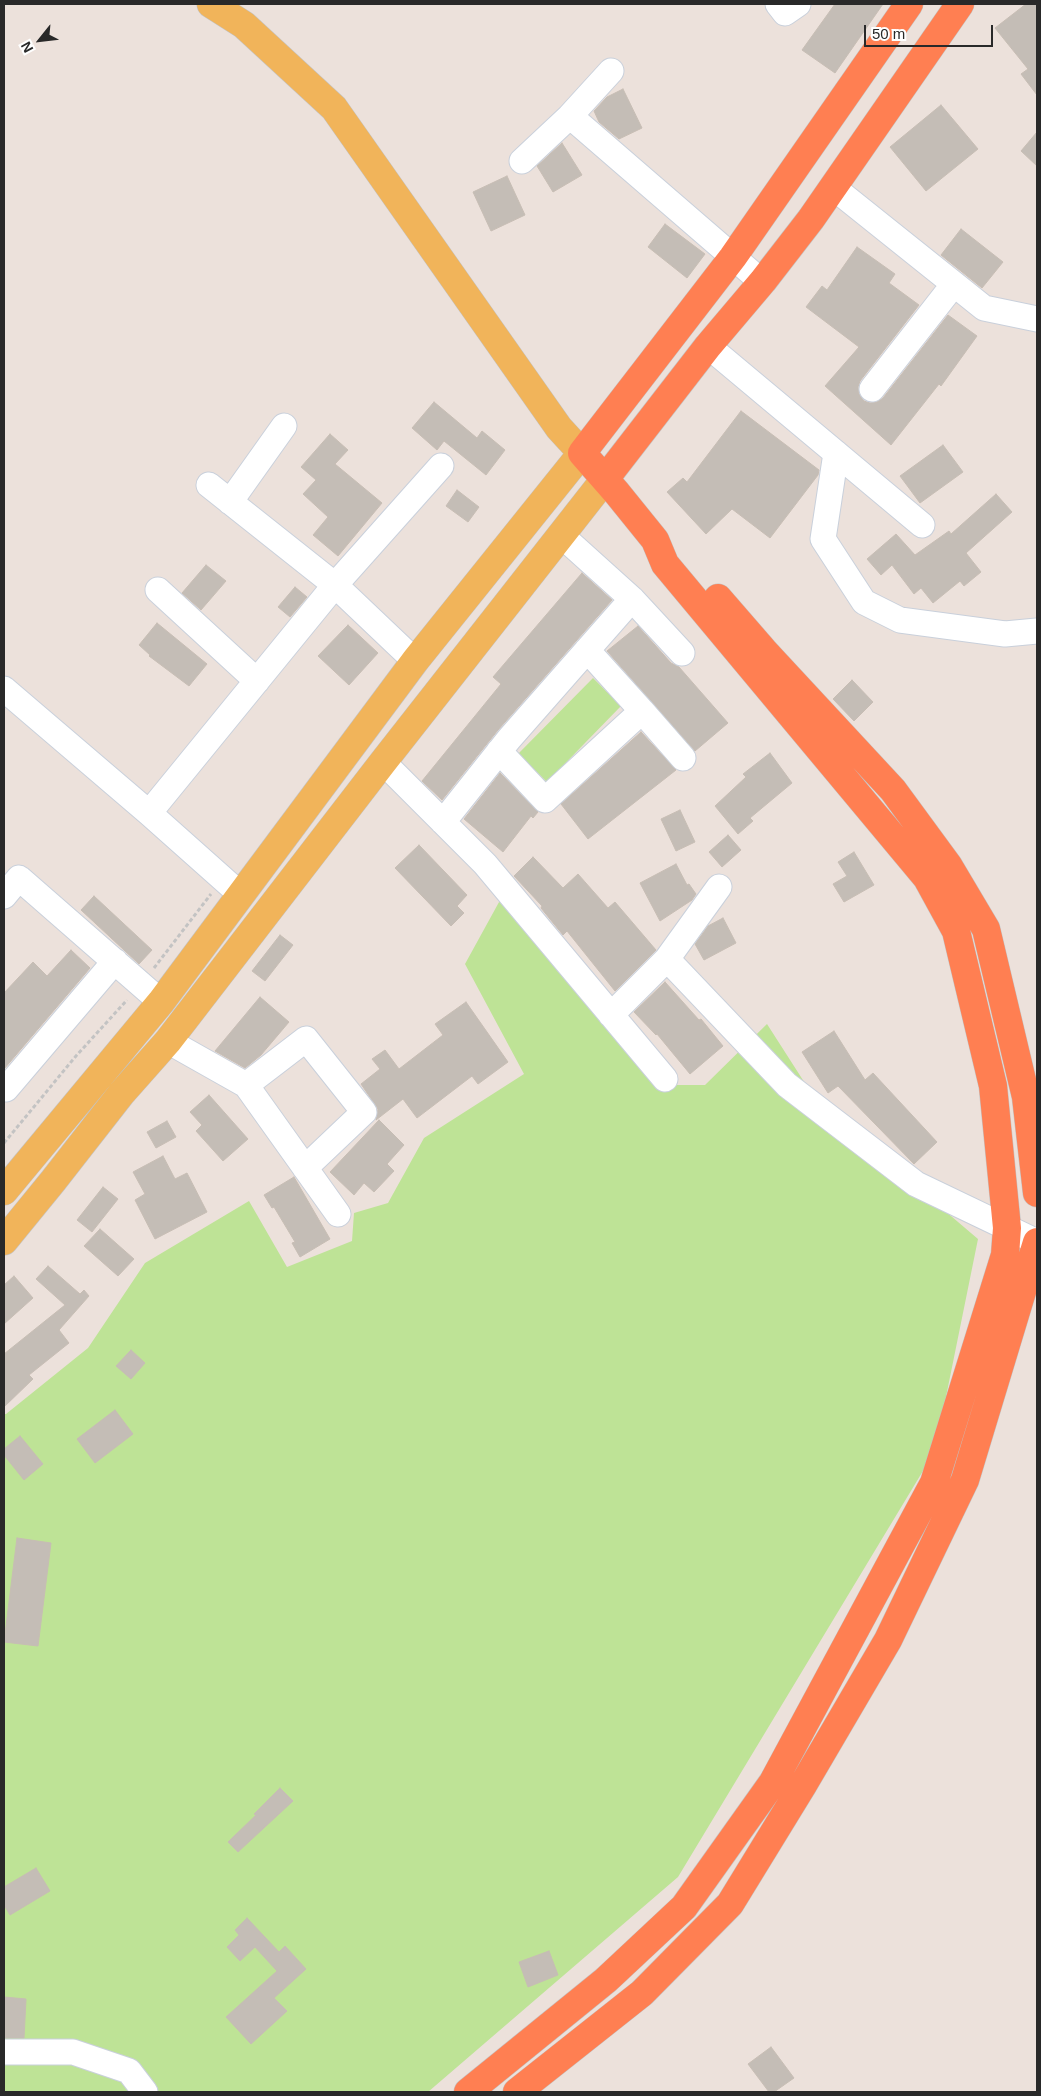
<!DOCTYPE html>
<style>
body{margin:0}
#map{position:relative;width:1041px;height:2096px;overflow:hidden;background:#ece1db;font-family:Arial,sans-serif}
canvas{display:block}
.frame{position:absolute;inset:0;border:5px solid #292929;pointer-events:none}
.north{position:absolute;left:15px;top:15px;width:50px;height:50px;-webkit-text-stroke:4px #fff;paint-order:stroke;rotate:241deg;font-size:14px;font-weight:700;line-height:20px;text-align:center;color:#292929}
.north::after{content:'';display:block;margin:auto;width:18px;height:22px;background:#292929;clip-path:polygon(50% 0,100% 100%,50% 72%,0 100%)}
.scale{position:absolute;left:864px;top:25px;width:129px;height:22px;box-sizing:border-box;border:2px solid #292929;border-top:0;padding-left:6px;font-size:15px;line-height:18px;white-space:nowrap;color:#292929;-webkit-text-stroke:4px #fff;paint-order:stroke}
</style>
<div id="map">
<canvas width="1041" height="2096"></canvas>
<div class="frame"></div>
<div class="north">N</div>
<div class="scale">50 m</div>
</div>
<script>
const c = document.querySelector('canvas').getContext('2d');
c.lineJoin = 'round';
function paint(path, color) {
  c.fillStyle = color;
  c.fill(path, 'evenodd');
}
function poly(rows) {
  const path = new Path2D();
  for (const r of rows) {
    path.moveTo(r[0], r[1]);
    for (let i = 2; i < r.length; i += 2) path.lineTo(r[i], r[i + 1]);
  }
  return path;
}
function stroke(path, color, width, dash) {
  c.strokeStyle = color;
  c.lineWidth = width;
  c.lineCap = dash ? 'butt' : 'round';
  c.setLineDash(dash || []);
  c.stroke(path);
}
const green = poly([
 [593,678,621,706,547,782,518,754],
 [504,893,670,1085,705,1085,767,1024,817,1102,978,1239,935,1451,678,1877,428,2092,4,2092,4,1414,6,1414,88,1348,145,1263,249,1201,287,1267,352,1241,354,1213,388,1203,424,1138,524,1074,465,964]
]);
const building = poly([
 [835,4,883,4,835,73,802,50,835,4],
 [1026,4,1037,4,1037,95,1021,74,1028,69,995,28,1026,4],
 [623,89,642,128,619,139,599,122,594,111,607,97,623,89],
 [941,105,978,149,926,191,890,147,941,105],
 [1037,132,1037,166,1021,151,1037,132],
 [562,143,582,175,553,192,537,166,562,143],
 [507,176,525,215,491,231,473,192,507,176],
 [665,224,705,254,687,278,648,247,665,224],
 [961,229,1003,262,982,288,941,255,961,229],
 [857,247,895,274,889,283,919,305,860,381,858,387,859,394,864,401,870,403,877,402,883,398,948,315,977,336,941,386,939,384,891,445,825,386,859,347,806,307,822,286,827,290,857,247],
 [434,402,477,438,482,431,505,450,486,475,444,441,437,450,412,428,434,402],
 [741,411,819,470,818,475,770,538,732,509,706,534,667,492,683,478,687,482,741,411],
 [330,434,348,450,335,464,382,503,338,556,313,535,328,517,303,494,316,480,301,467,330,434],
 [943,445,963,472,920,503,900,476,943,445],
 [457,490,479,507,468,522,446,506,457,490],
 [996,494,1012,512,966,553,981,572,964,586,960,581,933,603,921,588,914,594,892,565,881,575,867,559,896,534,915,555,949,531,951,534,996,494],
 [206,565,226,581,201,610,182,593,206,565],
 [582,573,612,600,498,730,442,800,422,781,501,684,493,677,582,573],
 [295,587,307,597,290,617,278,607,295,587],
 [157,623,207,664,189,686,149,656,150,655,139,645,157,623],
 [348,625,378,653,349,685,318,656,348,625],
 [638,626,671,663,679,667,728,723,695,751,607,651,638,626],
 [852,680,873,702,854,721,833,699,852,680],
 [641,732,676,770,588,839,561,804,641,732],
 [770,753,792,783,750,818,753,821,738,834,715,806,746,777,743,774,770,753],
 [500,773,538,812,533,818,531,816,503,852,464,819,500,773],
 [680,810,695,842,676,851,661,819,680,810],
 [728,835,741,850,722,867,709,852,728,835],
 [419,845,467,895,457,906,464,913,451,926,395,868,419,845],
 [854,852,874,885,844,902,833,884,847,876,838,862,854,852],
 [533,857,563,888,578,874,608,908,615,902,656,950,615,991,567,931,563,935,541,908,542,906,514,876,533,857],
 [676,864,687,885,689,884,696,894,692,900,660,921,640,883,676,864],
 [94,896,152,950,139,964,81,910,94,896],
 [723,918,736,943,704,960,695,944,708,926,723,918],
 [280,935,293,945,265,981,252,971,280,935],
 [71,950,90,968,4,1069,4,993,33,962,47,976,71,950],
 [665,982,699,1020,701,1019,723,1046,690,1074,657,1034,656,1035,634,1012,665,982],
 [260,997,289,1022,261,1055,245,1068,215,1051,260,997],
 [466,1002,508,1062,478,1084,472,1076,417,1118,403,1099,376,1120,378,1109,361,1084,380,1069,372,1059,385,1050,399,1069,443,1035,435,1024,466,1002],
 [834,1031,865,1080,873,1073,937,1142,914,1164,838,1086,828,1093,802,1052,834,1031],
 [209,1095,248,1139,223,1161,196,1131,202,1125,190,1112,209,1095],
 [379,1120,404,1145,387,1164,394,1171,374,1192,364,1183,354,1195,330,1172,379,1120],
 [167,1121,176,1137,156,1148,147,1132,167,1121],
 [163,1156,175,1179,187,1173,207,1212,155,1239,135,1200,145,1194,133,1172,163,1156],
 [294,1177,330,1239,300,1257,292,1243,295,1242,274,1207,272,1208,264,1195,294,1177],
 [103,1187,118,1199,92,1232,77,1220,103,1187],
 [100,1229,134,1259,118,1276,84,1246,100,1229],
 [48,1266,80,1294,84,1290,89,1296,59,1330,69,1343,29,1375,33,1379,4,1407,4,1354,65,1305,36,1279,48,1266],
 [14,1276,33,1298,4,1324,4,1285,14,1276],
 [131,1350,145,1363,131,1379,116,1366,131,1350],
 [115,1410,133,1434,95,1463,77,1439,115,1410],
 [20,1436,43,1464,24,1480,4,1455,4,1449,20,1436],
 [17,1538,51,1543,38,1646,4,1642,17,1538],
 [280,1788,293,1801,238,1852,228,1842,256,1815,254,1814,280,1788],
 [36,1868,50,1891,10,1915,4,1905,4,1887,36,1868],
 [247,1918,279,1952,285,1946,306,1969,274,1998,287,2011,251,2044,226,2017,277,1971,255,1947,240,1961,227,1947,239,1935,235,1930,247,1918],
 [549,1951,558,1975,528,1987,519,1962,549,1951],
 [4,1997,26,1999,24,2038,4,2038,4,1997],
 [771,2047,794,2078,774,2092,769,2092,748,2064,771,2047]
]);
const path = poly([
 [154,968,211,894],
 [4,1143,76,1056,127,1000]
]);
const minor = poly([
 [778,4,785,13,798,4],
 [570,116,611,71],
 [522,161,570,116,762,282],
 [834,188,984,308,1037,319],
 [708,346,922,525],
 [872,389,954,284],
 [836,453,823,539,864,602,900,620,1005,634,1037,631],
 [209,485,335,585,415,661],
 [230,502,284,426],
 [561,535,632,599,682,653],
 [158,590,257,681],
 [4,689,149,813,240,894],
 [642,711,683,758],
 [499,751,545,800,642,711,587,650],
 [383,762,485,864,665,1079],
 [149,813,335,585,441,466],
 [443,822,509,739,632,599],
 [719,887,667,959,787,1085,916,1184,1037,1242],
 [4,896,19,878,161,1002],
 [611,1015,667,959],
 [168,1041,246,1085,338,1214],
 [246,1085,306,1039,364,1112,305,1168],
 [6,1089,115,961],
 [4,2052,73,2052,129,2071,145,2092]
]);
const major = poly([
 [4,1191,161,1002,415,661,582,453,559,428,334,108,244,25,211,4],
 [4,1241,53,1181,121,1094,168,1041,383,762,605,479]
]);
const highway = poly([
 [605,479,708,346,763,281,811,219,960,4],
 [718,598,764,651,893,790,948,865,986,929,1026,1097,1037,1193],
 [468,2092,606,1980,684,1907,773,1782,934,1483,1005,1255,1007,1228,993,1086,956,931,927,878,665,564,655,540,617,493,582,453,733,257,909,4],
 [517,2092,642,1993,730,1904,803,1785,888,1640,965,1480,1037,1242]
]);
paint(green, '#bee396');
paint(building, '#c4bdb6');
stroke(building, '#c7bdb4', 1);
stroke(minor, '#c9d0db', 27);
stroke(major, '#c3c3c3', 29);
stroke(highway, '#c3c3c3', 29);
stroke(path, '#c3c3c3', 3, [4, 2.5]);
stroke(minor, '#fff', 25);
stroke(major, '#f1b45a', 28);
stroke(highway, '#ff7f52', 28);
</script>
